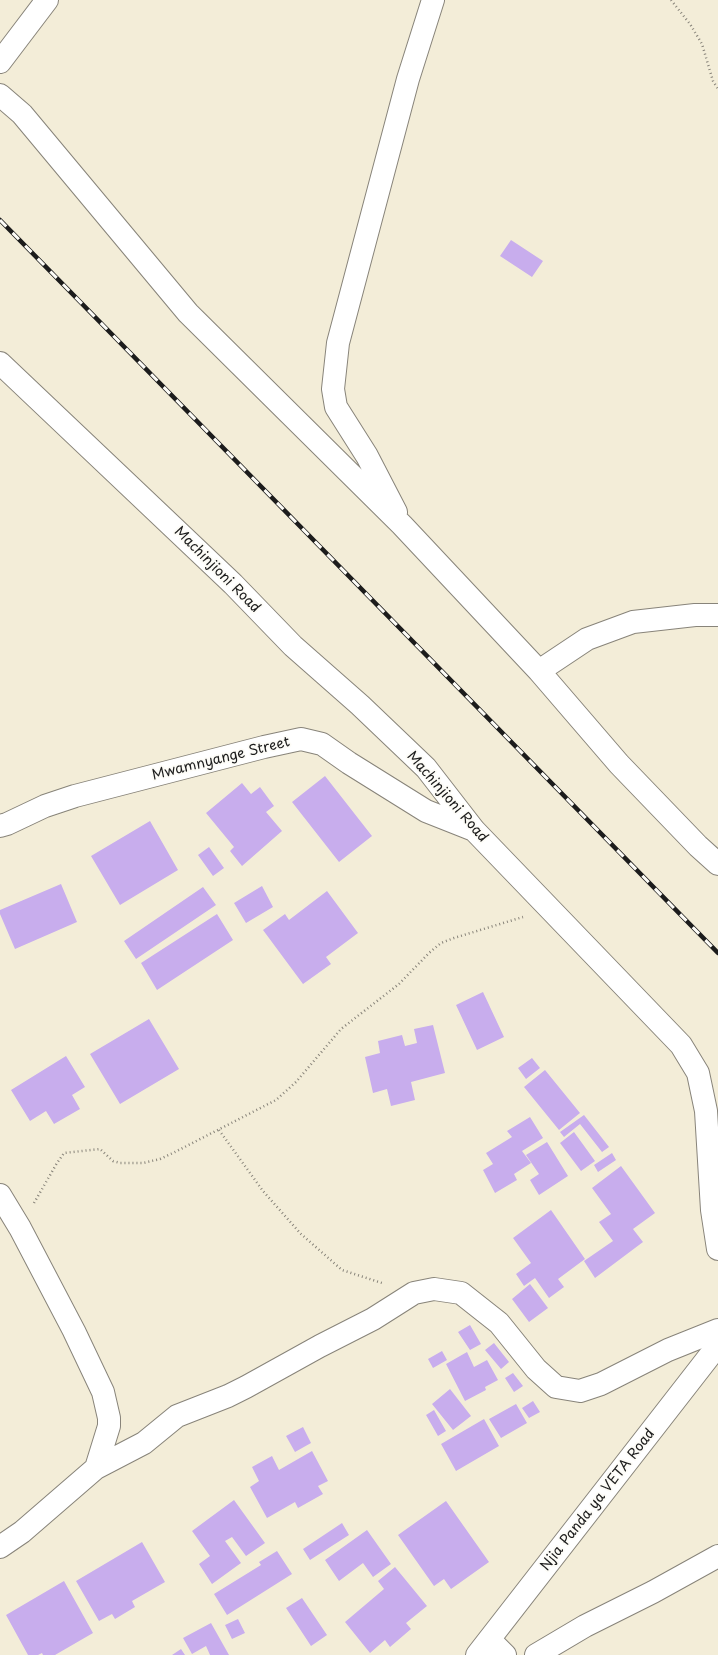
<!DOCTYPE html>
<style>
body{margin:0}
canvas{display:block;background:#f3edd8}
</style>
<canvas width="718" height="1655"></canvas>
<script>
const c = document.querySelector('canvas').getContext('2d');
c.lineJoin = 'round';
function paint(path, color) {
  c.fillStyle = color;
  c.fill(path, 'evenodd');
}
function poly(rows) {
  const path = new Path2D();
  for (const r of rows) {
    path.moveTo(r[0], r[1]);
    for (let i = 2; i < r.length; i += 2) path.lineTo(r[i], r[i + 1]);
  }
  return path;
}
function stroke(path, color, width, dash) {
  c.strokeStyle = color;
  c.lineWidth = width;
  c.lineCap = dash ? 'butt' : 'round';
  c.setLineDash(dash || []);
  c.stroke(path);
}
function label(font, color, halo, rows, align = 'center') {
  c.font = font + ' "Playpen Sans",sans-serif';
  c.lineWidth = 3.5;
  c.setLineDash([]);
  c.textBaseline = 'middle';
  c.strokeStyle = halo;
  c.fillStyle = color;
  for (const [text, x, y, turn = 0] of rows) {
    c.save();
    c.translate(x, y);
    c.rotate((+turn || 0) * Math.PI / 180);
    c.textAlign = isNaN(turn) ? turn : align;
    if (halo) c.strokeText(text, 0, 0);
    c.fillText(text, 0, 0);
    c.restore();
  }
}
const building = poly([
 [511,240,543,261,532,277,500,256],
 [325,776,372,836,339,862,292,802],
 [242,783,251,794,260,787,274,806,266,812,282,831,242,866,230,851,234,847,206,813],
 [150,821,178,870,120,905,91,856],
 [209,847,224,868,213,876,198,855],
 [61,884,77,922,15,949,0,914,0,910],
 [262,886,273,907,246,923,234,903],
 [203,887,216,905,136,959,124,941],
 [327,891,358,933,326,957,331,964,303,984,263,930,285,914,289,920],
 [217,914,233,940,157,990,141,963],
 [483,992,504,1037,477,1050,456,1005],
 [149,1019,179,1069,120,1104,90,1054],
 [433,1025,445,1073,411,1082,415,1100,391,1106,387,1089,373,1093,365,1057,380,1053,378,1041,402,1035,405,1046,417,1043,414,1029],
 [66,1056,85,1087,72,1095,80,1109,54,1124,46,1111,30,1121,11,1090],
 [532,1058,540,1068,526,1079,518,1068],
 [545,1070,580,1113,559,1130,524,1087],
 [584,1115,609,1147,602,1152,580,1124,564,1137,560,1132],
 [530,1117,543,1138,522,1151,531,1163,514,1174,517,1180,495,1193,483,1170,493,1164,486,1153,512,1137,507,1131],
 [574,1132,595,1161,581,1171,560,1143],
 [547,1142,568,1176,539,1195,530,1180,539,1174,526,1155],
 [612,1153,616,1160,598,1172,594,1165],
 [621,1166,655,1213,633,1229,643,1242,595,1278,584,1261,613,1241,599,1222,611,1214,592,1188],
 [551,1210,585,1259,558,1279,564,1287,549,1298,535,1278,524,1286,516,1274,531,1263,513,1238],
 [530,1284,548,1308,529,1322,512,1299],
 [470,1325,481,1344,470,1350,458,1332],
 [494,1343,509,1362,501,1369,485,1350],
 [442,1351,447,1360,433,1368,428,1359],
 [467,1352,474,1367,487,1360,498,1380,485,1387,486,1390,465,1401,446,1364],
 [513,1373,523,1386,514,1392,505,1378],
 [450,1389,471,1416,453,1430,432,1404],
 [533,1401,540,1412,529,1418,522,1408],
 [516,1404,527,1423,501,1438,489,1419],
 [434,1410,446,1431,438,1436,426,1415],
 [484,1419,499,1446,456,1471,441,1444],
 [303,1427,311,1443,295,1452,286,1436],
 [312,1451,328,1481,318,1486,323,1494,298,1508,295,1502,267,1518,250,1487,259,1481,252,1467,272,1456,279,1470],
 [234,1500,265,1543,246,1556,232,1537,225,1541,241,1563,212,1584,199,1564,210,1556,192,1531],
 [446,1501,489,1562,451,1589,444,1579,434,1586,398,1535],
 [342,1523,349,1535,310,1560,303,1549],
 [367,1530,391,1564,373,1577,363,1563,339,1581,325,1560],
 [142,1542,165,1582,132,1601,135,1607,115,1619,112,1614,99,1621,76,1581],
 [277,1551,292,1574,227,1615,214,1594,261,1565,259,1562],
 [395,1567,427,1606,406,1623,411,1629,390,1647,385,1640,370,1653,345,1622,384,1589,378,1581],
 [64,1581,93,1633,55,1655,43,1655,42,1653,38,1655,28,1655,6,1615],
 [302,1598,327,1635,311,1646,286,1608],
 [238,1619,245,1633,232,1639,225,1625],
 [211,1623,229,1655,210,1655,206,1646,192,1654,183,1638],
 [181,1649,185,1655,172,1655]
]);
const path = poly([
 [671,0,690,24,702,44,713,81,718,89],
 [219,1130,263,1191,301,1234,342,1270,382,1283],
 [34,1203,57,1163,64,1153,100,1149,113,1161,120,1163,143,1163,160,1159,173,1153,276,1100,296,1082,341,1029,399,984,429,953,441,943,454,938,523,917]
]);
const minor = poly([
 [0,62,47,0],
 [0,95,22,114,188,313,402,525,539,671,619,764,698,846,718,864],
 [0,363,233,584,293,646,360,705,426,768,474,830,681,1045,698,1073,706,1111,712,1210,718,1249],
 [396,512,367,456,336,407,333,389,338,343,408,79,433,0],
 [539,671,587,639,633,622,695,615,718,615],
 [0,826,7,824,45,806,75,796,264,747,301,739,322,744,349,763,426,811,474,830],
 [0,1195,20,1228,74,1331,103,1392,109,1418,109,1426,96,1468],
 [0,1547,22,1532,96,1468,144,1443,177,1416,228,1396,246,1387,320,1346,373,1319,414,1293,434,1289,461,1293,499,1323,536,1369,556,1387,580,1391,601,1384,668,1350,718,1330],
 [490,1640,505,1655],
 [536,1655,585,1626,653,1592,718,1556]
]);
const tertiary = poly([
 [477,1655,718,1345]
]);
const rail = poly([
 [0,220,718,953]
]);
const streetNames = [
 ["Machinjioni Road",217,570,45],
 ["Mwamnyange Street",221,759,-14],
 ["Machinjioni Road",447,797,49],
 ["Njia Panda ya VETA Road",598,1500,-52]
];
paint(building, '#c8aded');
stroke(minor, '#88847a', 24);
stroke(tertiary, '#88847a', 24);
stroke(path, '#88847a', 2.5, [1, 3]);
stroke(minor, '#fff', 22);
stroke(tertiary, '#fff', 22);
stroke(rail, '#1c1c1c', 4.5);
stroke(rail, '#fdfcf7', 3, [9]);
label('14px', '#1c1c1c', '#fdfcf7', streetNames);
</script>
